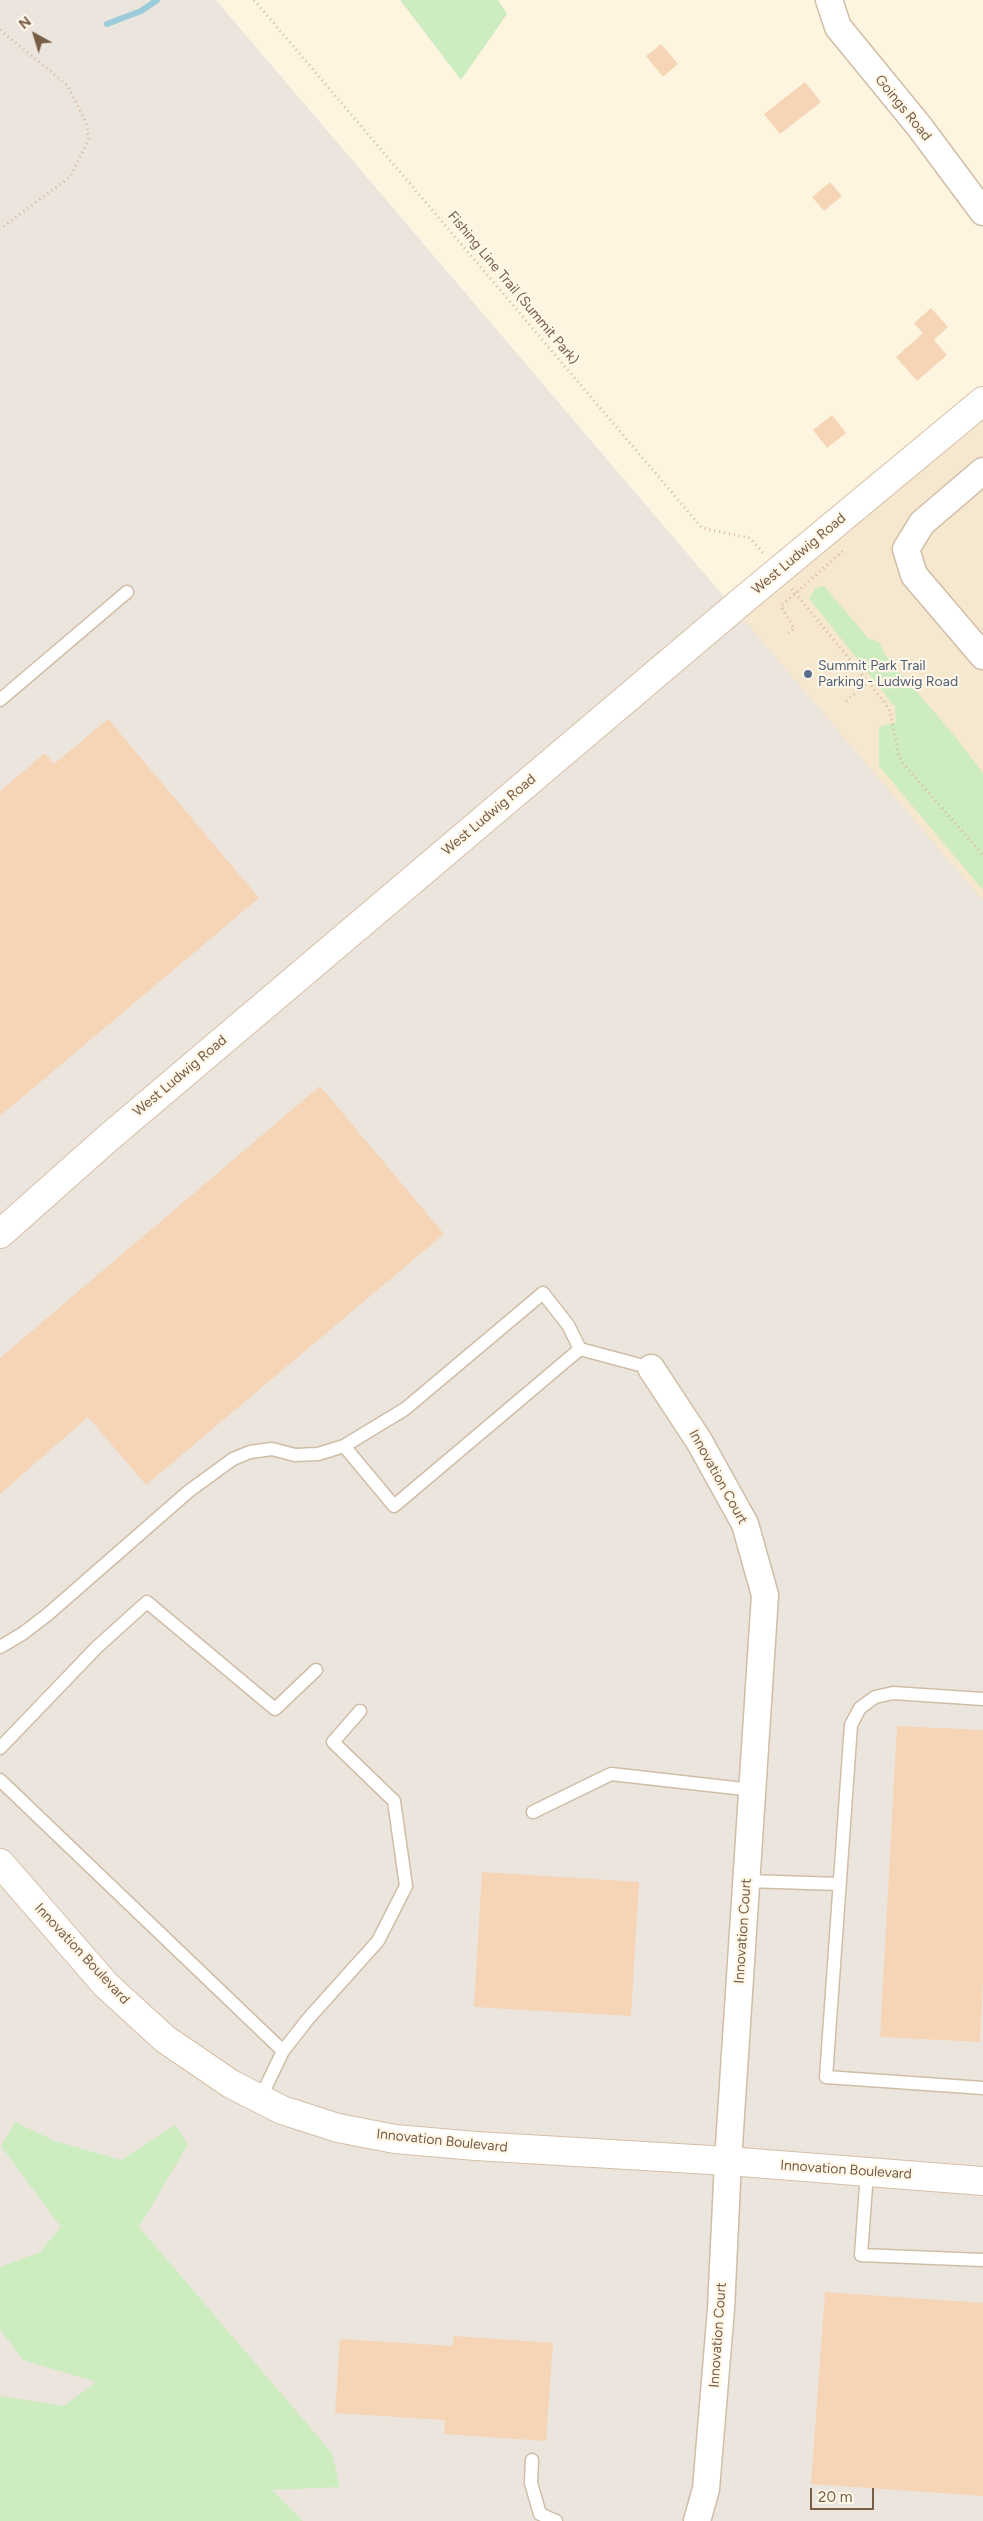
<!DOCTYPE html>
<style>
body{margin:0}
#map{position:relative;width:983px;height:2521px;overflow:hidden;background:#fef5e1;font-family:Figtree,sans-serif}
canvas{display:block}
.north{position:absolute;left:10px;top:10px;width:50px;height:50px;-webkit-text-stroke:4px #fff8e9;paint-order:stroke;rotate:321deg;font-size:14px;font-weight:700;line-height:20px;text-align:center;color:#775c46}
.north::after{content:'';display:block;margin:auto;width:18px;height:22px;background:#775c46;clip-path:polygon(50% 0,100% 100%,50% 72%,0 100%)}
.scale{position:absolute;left:810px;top:2488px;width:64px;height:22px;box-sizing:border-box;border:2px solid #775c46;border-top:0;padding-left:6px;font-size:15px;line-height:18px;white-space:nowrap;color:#775c46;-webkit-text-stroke:4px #fff8e9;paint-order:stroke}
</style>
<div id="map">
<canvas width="983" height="2521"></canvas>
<div class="north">N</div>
<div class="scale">20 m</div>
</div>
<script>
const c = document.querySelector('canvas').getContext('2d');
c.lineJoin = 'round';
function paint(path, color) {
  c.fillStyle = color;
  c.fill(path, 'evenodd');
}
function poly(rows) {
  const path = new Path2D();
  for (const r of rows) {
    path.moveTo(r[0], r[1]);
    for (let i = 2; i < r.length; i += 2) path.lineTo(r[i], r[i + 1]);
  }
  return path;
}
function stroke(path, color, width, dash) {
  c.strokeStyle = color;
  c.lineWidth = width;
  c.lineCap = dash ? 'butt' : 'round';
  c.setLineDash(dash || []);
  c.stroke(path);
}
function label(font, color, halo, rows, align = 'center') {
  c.font = font + ' Figtree,sans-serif';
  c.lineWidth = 4.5;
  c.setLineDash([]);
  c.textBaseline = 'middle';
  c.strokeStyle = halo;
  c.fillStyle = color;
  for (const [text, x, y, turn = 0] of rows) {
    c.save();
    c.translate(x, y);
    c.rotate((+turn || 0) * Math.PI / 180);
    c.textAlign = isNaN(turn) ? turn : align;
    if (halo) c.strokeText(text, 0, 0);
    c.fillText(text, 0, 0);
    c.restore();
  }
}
const residential = poly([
 [983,418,983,903,740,618]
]);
const industrial = poly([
 [0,0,216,0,983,901,983,2521,0,2521]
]);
const green = poly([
 [400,0,498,0,507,14,461,80],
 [824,586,868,638,879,642,885,655,953,734,983,773,983,890,879,766,879,727,896,722,895,707,809,598,815,589],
 [15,2122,55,2141,121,2160,175,2125,188,2144,139,2227,332,2453,340,2487,272,2490,303,2521,0,2521,0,2396,64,2406,96,2382,23,2360,0,2329,0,2267,40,2252,61,2227,1,2146]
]);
const stream = poly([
 [107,24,141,11,157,0]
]);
const building = poly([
 [661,44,678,64,663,77,646,56],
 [805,82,821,102,780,134,764,114],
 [830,182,842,196,824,211,812,197],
 [931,308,948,327,934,340,947,355,917,381,896,357,923,333,914,323],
 [832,415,846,433,827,448,813,430],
 [108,719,259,898,0,1116,0,791,45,753,54,764],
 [320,1086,444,1234,146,1485,88,1417,0,1494,0,1358],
 [897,1726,983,1730,983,1981,980,2042,880,2037],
 [482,1872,639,1882,631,2016,474,2007],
 [825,2292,983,2303,983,2496,811,2484],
 [454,2336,553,2343,546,2441,444,2434,445,2420,335,2413,340,2339,453,2346]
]);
const path = poly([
 [254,0,702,528,750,538,763,553],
 [0,30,67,85,86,122,89,139,70,177,0,229],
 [792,589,882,699,890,711,899,756,902,762,983,855],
 [788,633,794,628,781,606,844,550],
 [835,687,848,676],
 [846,701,868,682]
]);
const lane = poly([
 [0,700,127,592],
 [344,1446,394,1506,580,1349,651,1368],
 [0,1647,22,1634,47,1615,189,1491,233,1459,250,1452,272,1449,295,1455,318,1454,344,1446,405,1409,543,1293,568,1325,580,1349],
 [983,1699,893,1693,875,1697,860,1708,851,1725,826,2077,983,2088],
 [0,1748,97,1647,147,1602,275,1709,316,1670],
 [0,1780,283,2051,260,2099],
 [533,1812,611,1774,753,1790],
 [747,1881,839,1884],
 [283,2051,308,2019,378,1941,406,1886,394,1801,333,1742,360,1711],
 [867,2172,861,2255,983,2260],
 [532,2460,531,2483,540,2514,556,2521]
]);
const street = poly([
 [829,0,838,27,919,126,983,212],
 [983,471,922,523,906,549,914,575,983,656],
 [651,1368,699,1441,745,1524,765,1595,728,2161,721,2309,706,2489,697,2521]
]);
const secondary = poly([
 [0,1234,108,1138,742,601,983,401],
 [0,1863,106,1985,165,2039,231,2084,282,2110,338,2128,395,2139,476,2146,728,2161,983,2181]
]);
const markers = [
 [808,674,5,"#5c6f8a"]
];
const streetNames = [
 ["Goings Road",903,108,51],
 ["Fishing Line Trail (Summit Park)",513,288,50],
 ["West Ludwig Road",799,554,-40],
 ["West Ludwig Road",489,815,-40],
 ["West Ludwig Road",180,1076,-40],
 ["Innovation Court",718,1477,61],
 ["Innovation Court",743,1931,-86],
 ["Innovation Boulevard",82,1954,47],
 ["Innovation Boulevard",442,2141,6],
 ["Innovation Boulevard",846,2170,4],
 ["Innovation Court",718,2335,-86]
];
const serviceNames = [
 ["Summit Park Trail",818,666],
 ["Parking - Ludwig Road",818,682]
];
paint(residential, '#f6e7cf');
paint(industrial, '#ece5dd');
paint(green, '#cdecbf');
stroke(stream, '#9accdb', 6);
paint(building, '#f5d5b6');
stroke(lane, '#d0bda7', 15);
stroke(street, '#d0bda7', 29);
stroke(secondary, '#d5bfa7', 30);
stroke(path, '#dab89a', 3, [1, 4]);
stroke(lane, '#fff', 12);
stroke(street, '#fff', 26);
stroke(secondary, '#fff', 28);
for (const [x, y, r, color] of markers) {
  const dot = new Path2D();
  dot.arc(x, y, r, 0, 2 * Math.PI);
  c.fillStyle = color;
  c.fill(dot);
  stroke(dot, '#fff8e9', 2);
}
label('14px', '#775c46', '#fff8e9', streetNames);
label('14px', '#4e5e75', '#fff8e9', serviceNames, 'left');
</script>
